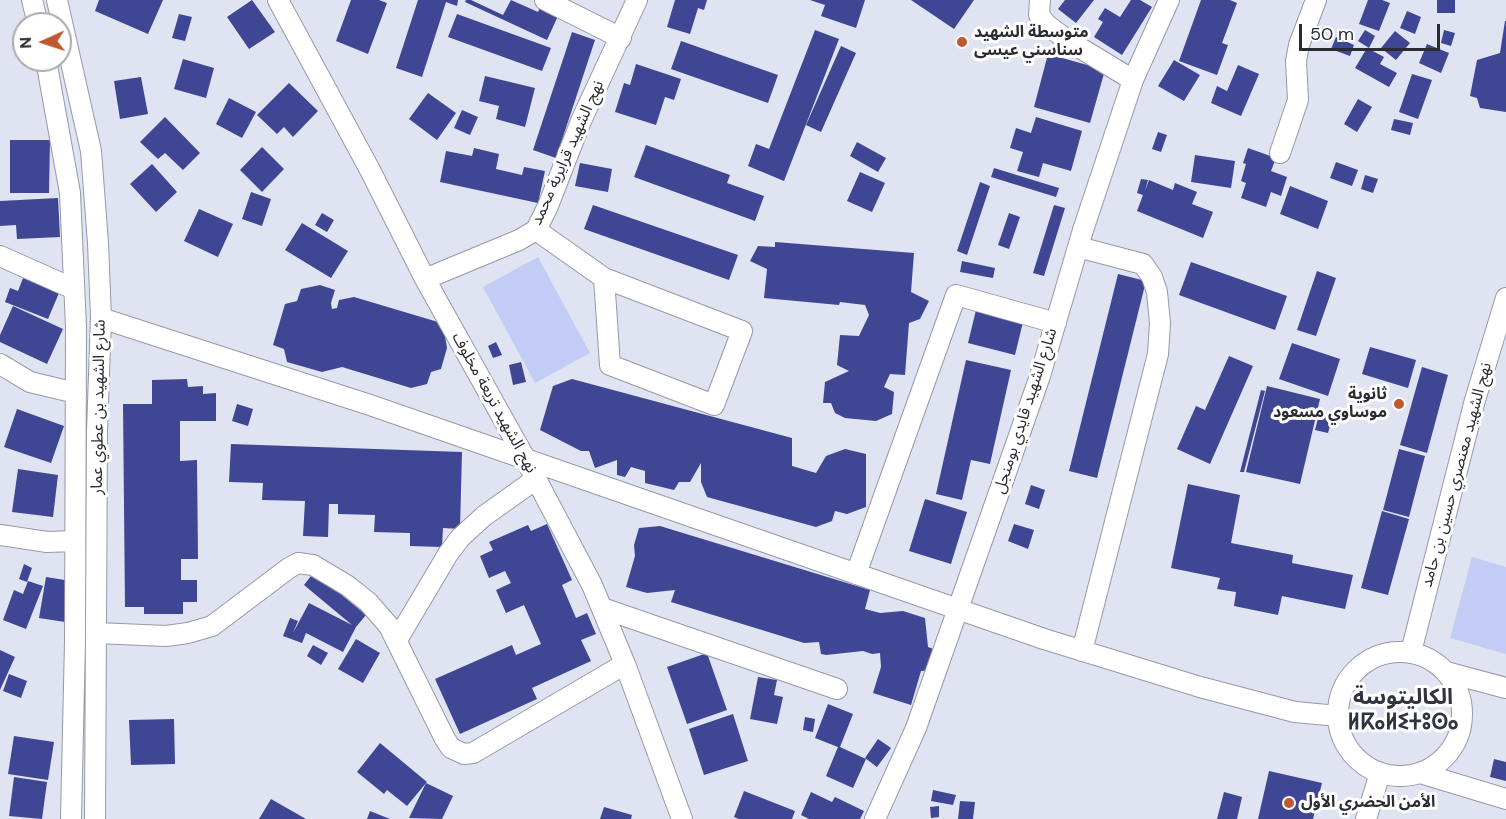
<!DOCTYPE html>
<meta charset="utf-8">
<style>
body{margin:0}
#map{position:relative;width:1506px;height:819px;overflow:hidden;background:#dfe3f2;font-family:"DM Sans",sans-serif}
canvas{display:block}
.north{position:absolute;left:12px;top:12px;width:60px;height:60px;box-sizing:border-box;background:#fff;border:2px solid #aaabad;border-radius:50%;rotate:267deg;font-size:16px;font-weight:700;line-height:24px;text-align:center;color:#2b2c32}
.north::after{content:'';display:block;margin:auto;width:21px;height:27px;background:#bf582d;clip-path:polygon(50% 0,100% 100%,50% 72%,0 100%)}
.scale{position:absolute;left:1299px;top:24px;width:141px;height:27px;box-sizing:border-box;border:3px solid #2b2c32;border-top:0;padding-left:8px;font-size:18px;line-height:21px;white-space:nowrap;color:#2b2c32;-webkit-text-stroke:4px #fff;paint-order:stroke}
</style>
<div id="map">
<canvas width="1506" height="819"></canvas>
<div class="north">N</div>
<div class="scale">50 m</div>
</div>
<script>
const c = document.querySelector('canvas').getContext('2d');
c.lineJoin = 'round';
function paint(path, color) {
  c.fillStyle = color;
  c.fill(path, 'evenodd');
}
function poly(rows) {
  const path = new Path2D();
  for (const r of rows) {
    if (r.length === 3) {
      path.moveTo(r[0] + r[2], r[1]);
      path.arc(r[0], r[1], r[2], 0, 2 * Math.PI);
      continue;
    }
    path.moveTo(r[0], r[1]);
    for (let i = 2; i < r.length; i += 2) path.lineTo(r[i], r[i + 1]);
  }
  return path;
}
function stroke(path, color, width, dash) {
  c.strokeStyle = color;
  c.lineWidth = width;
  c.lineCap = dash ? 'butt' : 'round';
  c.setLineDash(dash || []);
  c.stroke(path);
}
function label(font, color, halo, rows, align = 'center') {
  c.font = font + ' "DM Sans","Noto Sans Arabic","Noto Sans Tifinagh",sans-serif';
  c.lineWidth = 6;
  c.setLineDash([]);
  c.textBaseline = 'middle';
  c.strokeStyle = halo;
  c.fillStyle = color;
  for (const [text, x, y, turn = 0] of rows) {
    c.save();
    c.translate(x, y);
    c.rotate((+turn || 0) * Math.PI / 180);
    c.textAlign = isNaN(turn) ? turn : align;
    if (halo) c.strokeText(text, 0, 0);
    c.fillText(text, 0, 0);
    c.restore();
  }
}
const green = poly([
 [538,257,590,353,535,383,483,287],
 [1472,557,1506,567,1506,654,1450,638]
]);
const building = poly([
 [99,0,163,0,148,34,95,11],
 [252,0,275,32,249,49,227,17],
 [351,0,379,0,387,3,368,54,336,41],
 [418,0,458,0,457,6,446,2,422,77,396,68],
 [466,0,471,0,503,15,511,0,538,12,540,7,558,16,547,40,465,2],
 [675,0,707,0,704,10,698,8,690,34,667,27],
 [810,0,865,0,856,28,821,16,825,5],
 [911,0,974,0,954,29],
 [1065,0,1094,0,1076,23,1058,9],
 [1131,0,1140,0,1152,7,1122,55,1094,37,1103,22,1098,19,1105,8,1120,17],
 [1201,0,1230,0,1237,3,1222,43,1228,45,1217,75,1179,61],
 [1368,0,1382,0,1390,3,1379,31,1359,24],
 [1437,0,1455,0,1455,13,1437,13],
 [1407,11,1421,17,1415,34,1400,28],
 [179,14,192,17,185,41,172,38],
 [457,14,551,48,542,71,448,37],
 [1505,21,1506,21,1506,112,1480,108,1477,98,1470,96,1477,60,1500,53],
 [815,30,839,39,784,181,748,166,756,144,769,149],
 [1365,30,1375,36,1369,48,1358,41],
 [1444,30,1455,33,1451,46,1441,43],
 [1395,31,1410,43,1396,60,1381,48],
 [572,32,595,40,556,158,533,150],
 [1336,37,1354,45,1350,56,1331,49],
 [681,41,778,75,768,103,671,69],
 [1427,44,1449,53,1441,73,1419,63],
 [841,46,856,53,821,132,806,125],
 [1367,48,1384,57,1380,64,1397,73,1389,87,1355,68],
 [1048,54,1105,70,1090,123,1034,107],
 [183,59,214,68,206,98,174,89],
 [1174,60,1200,75,1184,101,1158,86],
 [636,64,681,79,674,100,665,97,656,125,615,112,624,83,630,85],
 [1238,65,1259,74,1241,116,1211,103,1217,86,1227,91],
 [1412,74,1432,80,1418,119,1399,112],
 [485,76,535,88,525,127,496,119,499,106,479,101],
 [141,77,148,114,120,119,114,81],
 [289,83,318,111,293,137,284,127,277,134,257,115],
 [428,93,456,113,437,140,409,119],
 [229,98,256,112,242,138,216,124],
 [1358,99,1372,107,1357,132,1344,124],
 [462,110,478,117,470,135,454,128],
 [165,117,200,153,183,170,165,153,158,159,140,142],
 [1036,117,1082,131,1071,171,1043,163,1039,177,1017,171,1023,152,1010,148,1016,128,1031,133],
 [1394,119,1413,123,1410,135,1391,130],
 [1158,132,1167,135,1161,152,1152,149],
 [10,140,50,140,49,193,10,193],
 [857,142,886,158,878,172,850,156],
 [646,145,730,175,727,183,764,196,755,221,634,177],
 [262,147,284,169,262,192,240,170],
 [474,148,499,154,496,169,522,175,524,167,545,171,538,203,440,182,446,151,472,156],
 [1248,148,1276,158,1271,171,1287,177,1281,196,1271,192,1266,207,1241,198,1246,183,1241,181,1246,164,1243,163],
 [1195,155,1235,161,1231,188,1191,182],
 [1336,162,1358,170,1352,186,1330,178],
 [580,163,612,169,608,192,575,186],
 [152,164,177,192,156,212,130,184],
 [994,168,1059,188,1056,197,991,177],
 [860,172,885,183,872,212,847,201],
 [1365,175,1378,179,1373,193,1361,189],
 [1141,179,1148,180,1145,191,1149,180,1173,190,1175,183,1197,192,1192,204,1213,212,1203,238,1137,211,1143,195,1137,193],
 [980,182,990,186,967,255,957,251],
 [1290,186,1328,201,1318,229,1280,214],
 [251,192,271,199,262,226,242,219],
 [58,198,60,237,17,239,16,225,0,226,0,201],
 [593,205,738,255,729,280,584,229],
 [1054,205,1065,208,1044,276,1033,273],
 [199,209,233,224,218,257,184,241],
 [322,213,334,220,327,232,315,225],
 [1009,213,1020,217,1009,249,998,245],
 [302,223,348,251,331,278,285,250],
 [775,242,914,253,911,292,929,301,920,319,909,323,905,375,890,374,884,387,894,392,892,414,876,421,845,418,835,413,831,403,823,403,825,382,849,371,837,365,840,335,859,336,869,315,865,305,840,302,839,305,764,298,767,269,750,261,758,246,775,247],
 [962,261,995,268,993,278,960,272],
 [1191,262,1287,296,1275,330,1179,295],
 [1317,271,1336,278,1316,336,1297,330],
 [1118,274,1146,281,1097,478,1069,471],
 [23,278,59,293,48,319,5,302,10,288,18,291],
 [320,285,335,290,331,303,332,309,337,308,339,300,354,297,448,325,445,336,447,348,441,369,431,372,427,384,411,388,342,367,322,372,287,362,284,349,273,345,285,304,297,301,301,289],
 [13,306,63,329,47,364,0,342,0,335],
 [976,310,1023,322,1015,355,968,343],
 [496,342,502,355,493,358,488,346],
 [1292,343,1340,359,1328,396,1279,379],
 [1370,347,1416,360,1408,388,1362,374],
 [1229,356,1253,366,1210,464,1177,449,1196,406,1205,410],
 [966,360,1011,370,990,464,971,460,962,500,936,494],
 [521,362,526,382,513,385,509,365],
 [1422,367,1448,375,1427,453,1400,445],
 [187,379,188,387,203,386,203,394,216,393,216,421,180,421,180,461,197,460,198,559,181,559,181,580,197,580,197,602,183,602,183,614,144,614,144,607,125,607,123,404,152,404,152,380],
 [572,379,792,438,792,466,816,473,826,456,845,449,866,454,866,507,847,514,835,511,832,521,816,527,707,497,701,482,701,463,690,482,679,482,674,490,645,483,645,471,631,467,625,477,617,475,617,460,595,468,589,451,581,451,540,430,553,386],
 [1267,386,1320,399,1300,484,1246,472],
 [1261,390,1265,391,1244,472,1240,472],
 [237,404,253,409,248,426,232,421],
 [17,409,64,426,51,463,4,447],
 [1320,411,1333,414,1328,433,1315,430],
 [231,444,462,452,460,529,443,528,442,547,410,546,410,533,374,532,375,515,338,514,338,504,329,504,328,537,303,536,305,501,262,500,263,483,229,482],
 [1399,449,1425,456,1409,517,1383,510],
 [18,469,58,475,53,517,12,512],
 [1188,484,1240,495,1231,543,1293,555,1292,563,1353,575,1345,609,1282,596,1278,615,1234,606,1236,592,1217,589,1220,578,1171,568],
 [1031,485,1045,490,1039,509,1025,504],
 [925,499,967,512,951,564,909,551],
 [1382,511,1409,519,1388,595,1361,588],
 [547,524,572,580,562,585,576,618,587,613,596,634,581,640,591,661,532,688,537,699,460,734,435,679,512,645,516,655,541,644,524,605,506,613,496,590,511,583,505,571,489,578,480,556,493,550,489,542,528,525,531,531],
 [1014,524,1034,530,1028,549,1008,541],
 [660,526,870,590,865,609,880,613,903,611,925,618,928,647,939,651,933,670,921,671,911,705,873,693,881,667,880,653,872,654,863,651,826,655,821,654,819,642,804,643,671,602,675,590,647,593,626,587,635,556,634,545,639,528],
 [24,564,32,568,27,582,19,579],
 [314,572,366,615,356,627,343,652,306,633,302,643,283,636,290,618,298,621,293,633,309,603,352,625,304,585],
 [46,577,71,581,65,622,39,618],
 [28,581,43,586,26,629,3,620,14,590,23,594],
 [356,639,380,653,363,683,338,669],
 [313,645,328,653,321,665,307,656],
 [0,650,15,657,0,690],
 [707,653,727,710,687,724,667,667],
 [9,674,27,681,21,698,3,691],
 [758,677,777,680,774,695,783,697,777,724,750,719],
 [828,704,853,714,840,747,866,759,853,788,826,776,838,747,815,738],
 [733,714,748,761,704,775,689,729],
 [805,717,815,719,813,732,803,730],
 [174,719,175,764,131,765,129,720],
 [14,736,54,742,48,780,8,774],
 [878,739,891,748,877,767,865,758],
 [380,743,427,782,426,783,453,796,442,819,409,818,426,783,407,806,387,790,384,794,357,772],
 [1494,759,1506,762,1506,781,1490,777],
 [1269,771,1322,783,1313,819,1258,819],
 [14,777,47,782,42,819,9,816],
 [933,790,956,795,953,805,931,801],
 [744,791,795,811,792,819,739,819,734,817],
 [811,792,832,802,835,797,864,811,860,819,809,819,801,815],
 [1224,792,1242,797,1237,819,1217,819],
 [271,799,306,819,259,819],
 [960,801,975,802,973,819,958,819],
 [939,806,939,817,931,818,930,807],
 [604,807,632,815,631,819,600,819],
 [370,811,390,819,367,819]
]);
const minor = poly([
 [32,0,38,24],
 [57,0,91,151,98,243,101,318,97,431,95,819],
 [278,0,370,170,425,279,526,460,592,585,625,664,682,819],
 [545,0,621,38],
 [1040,0,1039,15,1046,24,1067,40,1133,80],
 [46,60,70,193,76,327,75,641,71,819],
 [1280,153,1298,100,1296,61,1299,45,1316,0],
 [536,230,604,278,610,365,714,405,742,331,604,278],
 [1078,247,1143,264,1152,277,1157,292,1160,323,1158,354,1082,651],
 [0,256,74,289],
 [425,279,519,240,536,230,548,206,581,121,637,0],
 [101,318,370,405,1044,639,1200,687,1295,712,1338,716],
 [0,364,30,382,76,393],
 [0,535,47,542,75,541],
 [856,574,956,295,1056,323],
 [602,608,837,689],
 [97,633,166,636,188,633,212,626,289,568,298,563,313,565,348,586,368,602,389,626,445,739,451,748,464,754,473,753,625,664],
 [397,640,448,554,460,538,484,516,536,479],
 [1411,652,1475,400,1506,298],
 [1400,714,62],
 [1446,672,1506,688],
 [1420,773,1506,799],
 [875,819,916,728,1040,376,1083,230,1133,80,1169,0],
 [1366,819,1380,773]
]);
const markers = [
 [962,42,6,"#bf582d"],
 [1399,404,6,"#bf582d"],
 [1289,803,6,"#bf582d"]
];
const poiNames = [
 ["متوسطة الشهيد",974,33],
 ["سناسني عيسى",974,51],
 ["ثانوية",1387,395,"right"],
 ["موساوي مسعود",1387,413,"right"],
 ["الأمن الحضري الأول",1301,803]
];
const streetNames = [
 ["نهج الشهيد قرايرية محمد",568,153,-66],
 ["نهج الشهيد تريعة مخلوف",494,403,61],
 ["شارع الشهيد بن عطوي عمار",99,407,-89],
 ["شارع الشهيد قايدي بومنجل",1026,411,-72],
 ["نهج الشهيد معنصري حسين بن حامد",1457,475,-75]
];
const districtNames = [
 ["الكاليتوسة",1403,698],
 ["ⵍⴽⴰⵍⵉⵜⵓⵙⴰ",1403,723]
];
paint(green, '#c3ccf5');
paint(building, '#3f4694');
stroke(minor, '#9699a7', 22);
stroke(minor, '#fff', 20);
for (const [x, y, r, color] of markers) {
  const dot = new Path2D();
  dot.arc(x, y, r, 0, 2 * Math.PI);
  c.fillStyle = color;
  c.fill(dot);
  stroke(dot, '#fff', 2);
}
label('bold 16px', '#2b2c32', '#fff', poiNames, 'left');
label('16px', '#2b2c32', '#fff', streetNames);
label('bold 22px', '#31343f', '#fff', districtNames);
</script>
